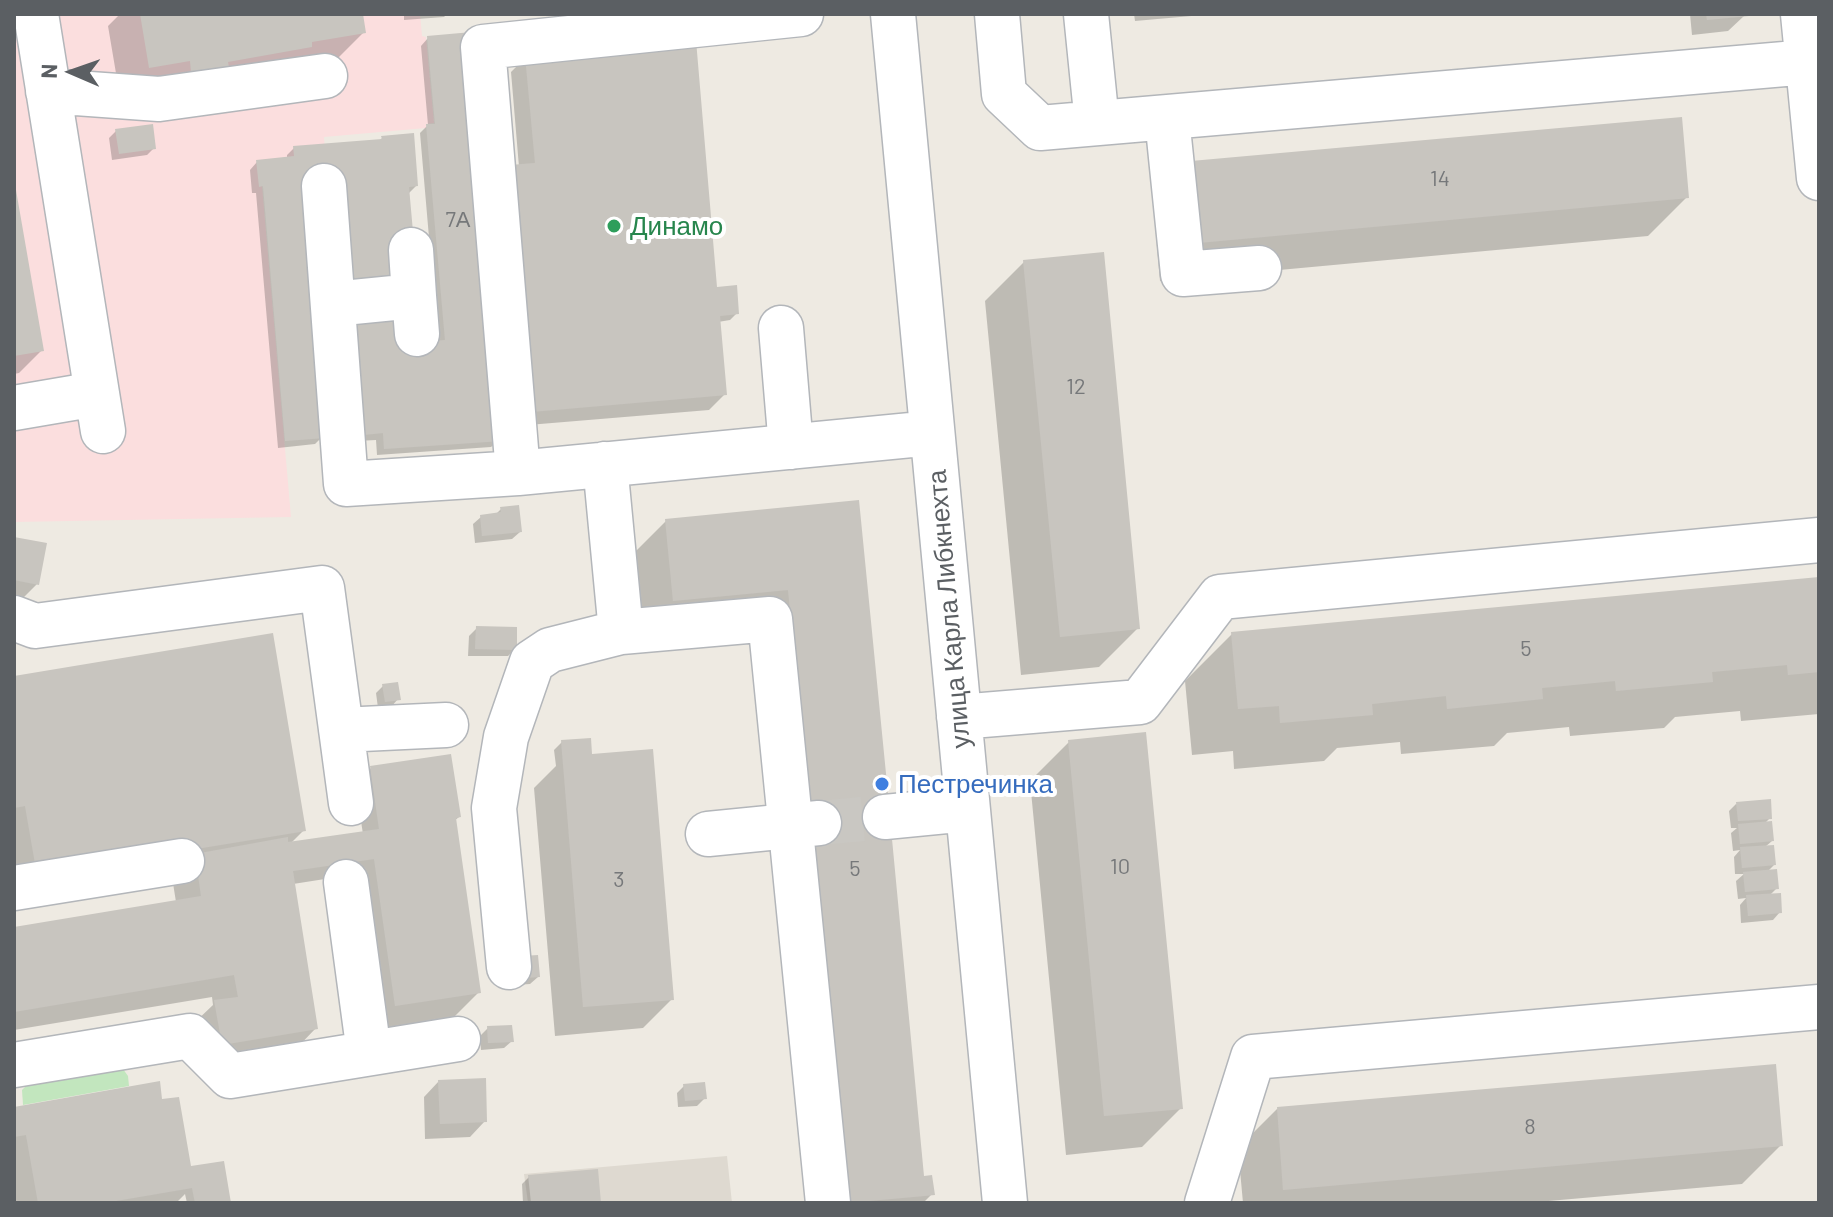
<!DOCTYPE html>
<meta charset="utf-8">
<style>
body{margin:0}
#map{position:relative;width:1833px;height:1217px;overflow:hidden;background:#eeeae2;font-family:Barlow,sans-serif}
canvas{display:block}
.frame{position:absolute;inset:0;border:16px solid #5b5f63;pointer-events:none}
.north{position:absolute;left:32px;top:32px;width:80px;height:80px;-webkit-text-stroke:6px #fff;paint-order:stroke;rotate:272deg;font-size:22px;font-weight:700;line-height:32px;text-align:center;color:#5b5f63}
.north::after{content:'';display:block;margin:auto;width:28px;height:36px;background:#5b5f63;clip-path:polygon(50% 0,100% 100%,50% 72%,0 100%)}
</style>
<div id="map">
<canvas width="1833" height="1217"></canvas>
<div class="frame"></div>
<div class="north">N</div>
</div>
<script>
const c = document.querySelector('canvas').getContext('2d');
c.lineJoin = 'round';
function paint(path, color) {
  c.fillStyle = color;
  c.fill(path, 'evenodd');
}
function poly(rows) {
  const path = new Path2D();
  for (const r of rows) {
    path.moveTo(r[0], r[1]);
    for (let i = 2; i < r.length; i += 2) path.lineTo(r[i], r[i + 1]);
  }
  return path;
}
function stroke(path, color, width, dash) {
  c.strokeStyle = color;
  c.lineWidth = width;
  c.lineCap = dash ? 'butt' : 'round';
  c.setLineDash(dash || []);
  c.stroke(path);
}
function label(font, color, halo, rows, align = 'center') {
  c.font = font + ' Barlow,sans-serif';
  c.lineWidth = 8;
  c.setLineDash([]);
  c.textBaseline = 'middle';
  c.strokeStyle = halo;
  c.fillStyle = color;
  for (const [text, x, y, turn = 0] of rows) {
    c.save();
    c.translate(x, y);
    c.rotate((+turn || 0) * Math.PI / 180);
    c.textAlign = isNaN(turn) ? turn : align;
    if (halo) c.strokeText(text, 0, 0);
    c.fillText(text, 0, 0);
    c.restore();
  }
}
const education = poly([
 [727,1156,732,1203,528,1203,524,1174]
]);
const medical = poly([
 [14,14,420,14,422,36,426,37,434,123,426,124,426,128,324,137,327,180,262,186,291,517,14,522]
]);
const green = poly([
 [123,1069,128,1076,129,1086,23,1105,22,1090,30,1082]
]);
const shadow = poly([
 [120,14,361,14,364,32,334,62,120,97,108,26],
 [404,14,447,14,444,17,404,20],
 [1134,14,1214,14,1135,21],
 [1690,14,1743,14,1744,16,1728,31,1692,35],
 [428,38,499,440,491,447,377,455,376,440,357,441,349,329,357,321,438,342,420,133,428,125,421,46],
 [526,57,716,289,737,313,730,320,718,322,725,394,709,410,516,426,519,167,511,72],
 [116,131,154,148,147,155,112,160,109,138],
 [382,138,416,186,409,193,412,243,344,297,322,437,315,444,278,448,256,193,252,193,250,170,257,162,287,159,287,155,294,148,379,141],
 [1192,163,1687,197,1648,236,1160,281,1153,202],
 [14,192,42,350,19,373,14,374],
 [1024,262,1138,628,1099,667,1021,675,985,301],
 [857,502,882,808,922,1178,932,1194,925,1201,916,1203,805,1203,774,887,782,880,750,628,635,639,627,560,666,521],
 [501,509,520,532,512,539,475,543,473,524,481,517,495,515],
 [14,539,37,584,22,599,14,598],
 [1819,579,1819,714,1741,721,1740,711,1675,717,1664,728,1570,736,1569,727,1507,733,1494,746,1401,754,1400,742,1337,748,1324,761,1234,769,1233,751,1192,755,1185,681,1232,634],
 [477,628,515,649,508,656,468,656,469,636],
 [14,678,304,830,290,844,363,834,355,783,371,768,459,817,454,821,479,992,449,1022,366,1034,344,876,293,884,316,1028,293,1052,199,1067,192,1025,213,1005,212,997,14,1030,14,929,176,902,172,877,14,903],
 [383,686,398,699,391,707,378,708,376,693],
 [562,742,672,999,643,1028,555,1036,534,788,556,766,554,750],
 [1069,742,1181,1108,1142,1147,1066,1155,1030,781],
 [1736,804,1770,818,1764,824,1772,841,1765,847,1774,865,1767,872,1777,888,1769,896,1780,912,1773,920,1741,923,1740,905,1746,898,1738,899,1736,881,1744,874,1735,874,1734,857,1740,850,1733,851,1731,833,1737,828,1731,828,1729,811],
 [515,966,538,977,530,984,516,985],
 [488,1028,512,1041,504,1048,481,1050,480,1036],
 [439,1081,485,1121,470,1137,425,1139,424,1097],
 [684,1086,705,1098,697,1106,678,1107,677,1093],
 [161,1102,190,1170,228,1203,187,1203,185,1194,176,1203,14,1203,14,1109],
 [1277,1109,1781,1145,1742,1184,1526,1203,1243,1203,1238,1148],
 [529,1177,599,1203,523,1203,522,1184]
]);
const building = poly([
 [140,14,363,14,366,33,312,42,312,47,228,62,229,67,191,73,190,61,149,68],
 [1706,14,1748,14,1749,16,1707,20],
 [472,32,501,441,384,449,383,433,363,435,356,319,398,316,401,344,445,340,426,124,435,124,427,36],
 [696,40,717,287,737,285,739,314,720,316,727,395,531,412,510,165,535,163,525,55],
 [1682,117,1689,198,1198,243,1191,161],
 [153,124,156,149,119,154,115,129],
 [414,133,418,186,409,187,414,243,390,245,394,286,351,290,342,179,302,183,325,438,285,441,263,186,259,187,256,160,294,156,293,146,382,139,381,136],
 [14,190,16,190,44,351,14,356],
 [1104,252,1140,629,1060,637,1023,260],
 [859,500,889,804,883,804,887,839,892,839,924,1176,932,1175,935,1195,847,1203,813,846,821,846,819,823,810,811,788,590,673,601,665,519],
 [519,505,522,532,482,536,480,515,501,512,500,507],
 [14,537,47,543,39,585,14,580],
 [1819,577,1819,672,1788,675,1787,665,1712,672,1713,682,1616,691,1615,681,1542,688,1543,699,1447,709,1446,696,1372,704,1373,715,1280,723,1279,706,1238,709,1231,632],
 [476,626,517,627,517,650,475,649],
 [273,633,306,831,37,875,25,806,14,808,14,676],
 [398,682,401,700,385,702,382,684],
 [1146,732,1183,1109,1104,1116,1068,740],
 [591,738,592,754,653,749,674,1000,583,1007,561,740],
 [451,754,461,817,456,818,481,993,395,1006,374,859,293,871,318,1029,222,1045,214,1000,238,997,234,975,14,1012,14,927,201,896,195,854,288,837,288,842,379,829,370,766],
 [1771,799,1772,819,1738,821,1736,802],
 [1772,821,1774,841,1740,844,1738,824],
 [1774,845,1776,865,1742,868,1740,847],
 [1777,869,1779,889,1745,892,1743,872],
 [1781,893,1782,913,1748,916,1746,895],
 [538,955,540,977,523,978,522,956],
 [512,1025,514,1042,488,1043,487,1026],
 [1776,1064,1783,1146,1283,1190,1277,1107],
 [486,1078,487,1122,440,1124,438,1080],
 [160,1081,162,1099,179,1097,191,1166,224,1161,231,1203,195,1203,192,1188,104,1203,38,1203,26,1135,14,1137,14,1107],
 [705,1082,707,1099,685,1101,683,1084],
 [598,1169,601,1203,531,1203,528,1175]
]);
const minorTunnel = poly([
 [819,823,885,817]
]);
const minor = poly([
 [36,14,103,431],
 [893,14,1005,1203],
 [997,14,1004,94,1040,128,1808,62],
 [1086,14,1097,123],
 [1803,14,1819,178],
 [48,91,159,99,325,76],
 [1167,118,1183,274,1259,268],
 [324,186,346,484,518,473,932,433],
 [414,296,417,334],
 [333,304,414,296,411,250],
 [781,328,791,447],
 [14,408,96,394],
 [605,464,621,632,770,619,828,1203],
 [518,473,483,47,801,14],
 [14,618,35,626,322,588,351,803],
 [959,717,1140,702,1220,597,1819,540],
 [341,730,446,725],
 [885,817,967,809],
 [708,834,819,823],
 [346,882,369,1053],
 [14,888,182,861],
 [509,967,494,808,506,737,532,662,550,650,621,632],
 [14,1065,190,1036,230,1076,458,1039],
 [1207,1203,1253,1057,1819,1007]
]);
const markers = [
 [614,226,8,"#2e9e5b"],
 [882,784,8,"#3f7fe0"]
];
const numberNames = [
 ["14",1440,179],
 ["7А",458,220],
 ["12",1076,387],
 ["5",1526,649],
 ["10",1120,867],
 ["5",855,869],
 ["3",619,880],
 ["8",1530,1127]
];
const leisureNames = [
 ["Динамо",630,226]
];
const streetNames = [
 ["улица Карла Либкнехта",949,609,-95]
];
const shopNames = [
 ["Пестречинка",898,784]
];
paint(education, '#ded9d0');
paint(medical, '#fbdede');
paint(green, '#c2e6be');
paint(shadow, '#0003');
paint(building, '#c8c5bf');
stroke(minorTunnel, '#c9c7c2', 44, [44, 22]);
stroke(minor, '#b3b6ba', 47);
stroke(minor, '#fff', 44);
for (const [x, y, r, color] of markers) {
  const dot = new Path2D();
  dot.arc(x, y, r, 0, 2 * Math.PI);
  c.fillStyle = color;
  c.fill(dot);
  stroke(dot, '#fff', 3);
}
label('22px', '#76787a', null, numberNames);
label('26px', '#27864d', '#fff', leisureNames, 'left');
label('26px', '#5b5f63', '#fff', streetNames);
label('26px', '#366cbe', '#fff', shopNames, 'left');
</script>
